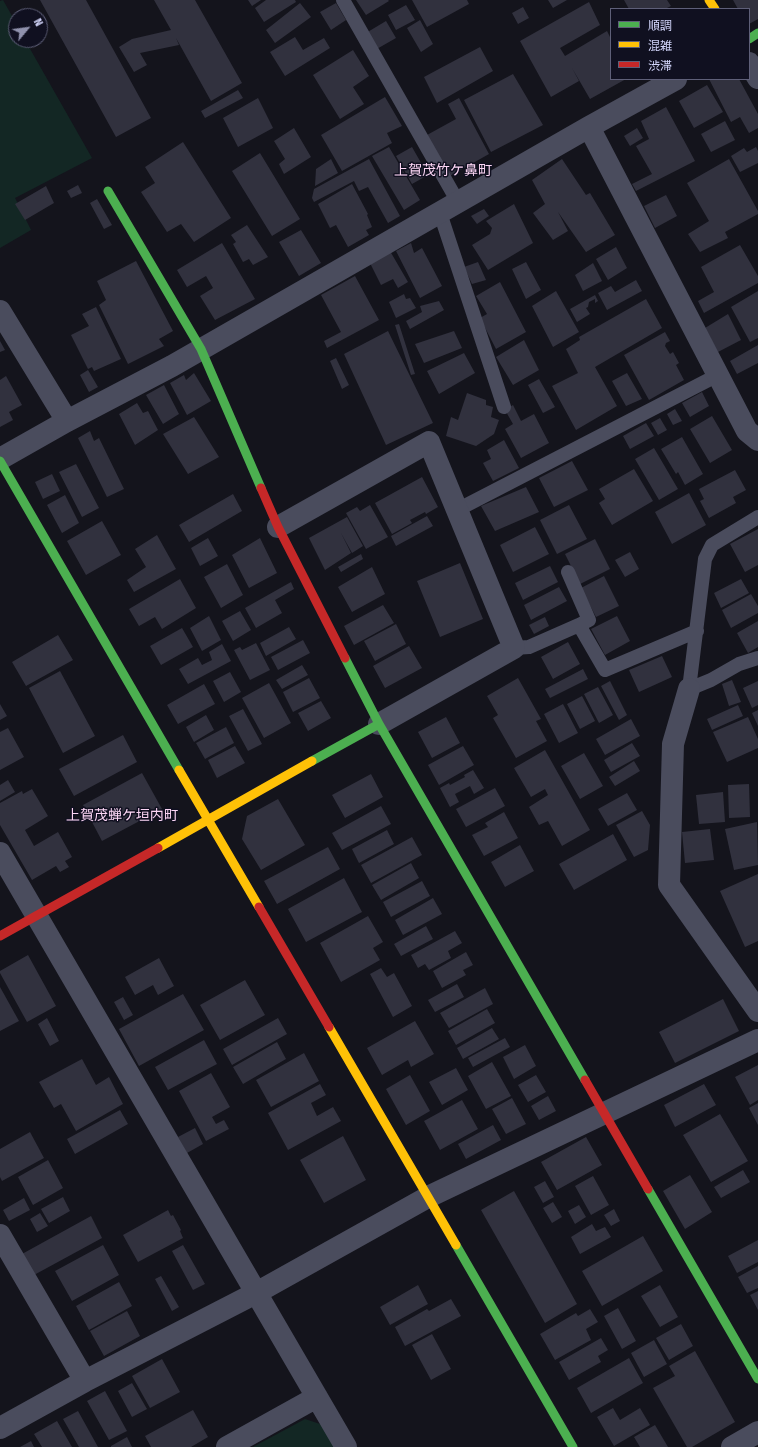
<!DOCTYPE html>
<meta charset="utf-8">
<style>
body{margin:0}
#map{position:relative;width:758px;height:1447px;overflow:hidden;background:#14141c;font-family:"Fira Sans Condensed","Noto Sans JP",sans-serif}
canvas{display:block}
.legend{position:absolute;left:610px;top:8px;width:140px;height:72px;box-sizing:border-box;background:#101020;border:1px solid #5e5f78;margin:0;padding:5px 7px;list-style:none;font-size:12px;color:#d3d6fb}
.legend li{display:flex;align-items:center;gap:8px;height:20px}
.legend b{width:20px;border:1px solid #5e5f78}
.north{position:absolute;left:8px;top:8px;width:40px;height:40px;box-sizing:border-box;background:#101020;border:1px solid #5e5f78;border-radius:50%;rotate:61deg;font-size:11px;font-weight:700;line-height:16px;text-align:center;color:#d3d6fb}
.north::after{content:'';display:block;margin:auto;width:14px;height:18px;background:#9092ad;clip-path:polygon(50% 0,100% 100%,50% 72%,0 100%)}
</style>
<div id="map">
<canvas width="758" height="1447"></canvas>
<ul class="legend">
<li><b style="height:5px;background:#4caf50"></b>順調</li>
<li><b style="height:5px;background:#ffc107"></b>混雑</li>
<li><b style="height:5px;background:#c62828"></b>渋滞</li>
</ul>
<div class="north">N</div>
</div>
<script>
const c = document.querySelector('canvas').getContext('2d');
c.lineJoin = 'round';
function paint(path, color) {
  c.fillStyle = color;
  c.fill(path, 'evenodd');
}
function poly(rows) {
  const path = new Path2D();
  for (const r of rows) {
    path.moveTo(r[0], r[1]);
    for (let i = 2; i < r.length; i += 2) path.lineTo(r[i], r[i + 1]);
  }
  return path;
}
function stroke(path, color, width, dash) {
  c.strokeStyle = color;
  c.lineWidth = width;
  c.lineCap = dash ? 'butt' : 'round';
  c.setLineDash(dash || []);
  c.stroke(path);
}
function label(font, color, halo, rows, align = 'center') {
  c.font = font + ' "Fira Sans Condensed","Noto Sans JP",sans-serif';
  c.lineWidth = 3;
  c.setLineDash([]);
  c.textBaseline = 'middle';
  c.strokeStyle = halo;
  c.fillStyle = color;
  for (const [text, x, y, turn = 0] of rows) {
    c.save();
    c.translate(x, y);
    c.rotate((+turn || 0) * Math.PI / 180);
    c.textAlign = isNaN(turn) ? turn : align;
    if (halo) c.strokeText(text, 0, 0);
    c.fillText(text, 0, 0);
    c.restore();
  }
}
const green = poly([
 [3,0,16,23,16,40,25,40,92,158,15,198,31,230,0,248,0,1],
 [305,1419,323,1425,335,1447,253,1447]
]);
const building = poly([
 [40,0,86,0,151,118,116,137],
 [154,0,195,0,242,83,211,101,176,38,179,45,140,53,147,65,134,72,119,47,132,39,171,30],
 [248,0,261,0,252,6],
 [266,0,295,0,296,2,264,22,255,8],
 [356,0,388,0,389,1,366,15],
 [412,0,467,0,469,4,427,27],
 [548,0,567,0,553,8],
 [624,0,667,0,671,6,665,9,629,9],
 [733,0,758,0,758,19,749,24,749,9,738,9],
 [589,2,600,25,560,48,565,56,607,31,611,39,611,79,626,79,590,99,572,68,579,81,551,97,520,41],
 [300,3,311,17,275,43,266,30],
 [336,3,346,20,331,30,320,12],
 [406,5,415,20,396,30,388,15],
 [523,7,529,18,518,24,512,13],
 [420,20,433,44,421,52,407,28],
 [386,21,396,38,375,50,366,33],
 [295,37,303,50,324,38,330,48,285,76,270,52],
 [480,47,493,71,437,103,424,77],
 [353,50,369,76,353,87,364,104,340,119,313,75],
 [513,74,543,125,491,152,464,100],
 [709,79,739,79,758,114,758,128,749,133,740,117,731,122],
 [707,85,723,112,694,128,679,101],
 [238,90,243,98,205,118,201,111],
 [385,97,402,126,387,133,392,143,342,171,321,135],
 [258,98,273,128,238,147,223,118],
 [459,98,489,154,450,176,427,135,456,119,448,104],
 [666,107,695,161,636,191,632,184,652,174,636,146,649,139,641,121],
 [725,121,735,140,711,152,701,134],
 [294,128,311,157,284,174,279,164,285,159,274,141],
 [637,128,643,138,630,146,624,136],
 [183,142,231,218,194,242,181,224,167,232,141,192,155,183,145,167],
 [389,147,420,200,404,210,372,156],
 [412,147,428,175,412,184,396,156],
 [756,147,758,151,758,163,740,172,731,156,744,148,747,152],
 [260,153,300,219,272,236,232,171],
 [331,159,338,173,315,186,316,169],
 [369,159,400,216,388,223,368,187,359,191,354,181,314,202,312,198,314,189],
 [562,159,586,195,590,193,615,235,586,252,558,212,568,231,553,240,533,213,545,204,532,180],
 [729,159,758,211,758,214,725,232,728,238,700,252,688,234,709,221,687,183],
 [352,184,368,214,367,215,372,227,366,230,369,235,348,247,336,225,330,228,318,204],
 [78,185,82,193,71,198,67,191],
 [46,186,54,203,25,220,15,204],
 [666,195,677,216,655,228,644,206],
 [97,199,112,225,104,229,90,203],
 [514,204,533,243,488,270,472,245,490,234,492,228,486,221],
 [484,209,489,216,477,224,471,216],
 [247,225,268,257,253,265,249,259,243,262,233,244,236,242,231,235],
 [301,230,321,263,299,276,279,242],
 [222,243,255,299,215,320,200,296,213,288,206,276,187,287,177,270],
 [411,243,414,253,422,248,442,286,420,298,396,251],
 [740,245,758,276,758,283,704,313,698,301,714,292,701,267],
 [616,247,627,268,608,280,596,259],
 [390,251,408,282,398,288,393,279,381,285,370,263],
 [136,261,173,331,159,339,164,346,128,364,99,305,106,300,97,281],
 [478,262,486,280,472,284,464,267],
 [526,262,541,290,526,299,512,269],
 [593,263,602,281,583,291,575,275],
 [355,276,379,320,327,348,324,341,341,332,321,295],
 [636,280,642,291,607,310,598,293,611,286,615,292],
 [500,282,526,332,496,349,480,318,487,314,476,296],
 [556,291,579,332,553,347,532,306],
 [758,291,758,338,750,342,731,307],
 [404,294,406,299,410,298,416,308,396,318,389,302],
 [595,295,598,301,595,303,595,299,589,302,588,307,586,308,590,314,577,322,570,309],
 [646,299,662,328,595,367,617,406,576,430,552,386,578,373,566,349,580,340,579,337],
 [439,301,444,310,410,329,406,321,422,312,420,306],
 [96,307,121,359,94,371,92,367,88,369,71,335,89,326,82,314],
 [728,314,741,340,718,352,705,328],
 [399,324,415,374,411,375,395,325],
 [388,331,433,423,386,445,344,354],
 [454,331,462,348,424,363,415,344],
 [665,332,670,341,666,343,665,346,670,354,673,352,679,363,676,365,684,380,649,400,624,355],
 [524,340,539,370,513,385,496,357],
 [0,341,5,350,0,352],
 [758,345,758,363,737,374,730,361],
 [464,353,475,373,439,394,427,371],
 [336,358,349,385,342,389,330,361],
 [88,370,98,387,89,392,80,375],
 [194,373,211,401,187,415,170,383,184,375,186,380],
 [627,373,642,399,626,406,612,381],
 [6,376,22,405,9,412,13,420,0,427,0,380],
 [539,379,555,407,543,413,528,385],
 [164,385,179,414,163,424,146,395],
 [702,392,709,406,690,417,682,403],
 [467,393,486,400,486,405,493,407,491,417,499,420,494,434,476,446,446,436,451,417,458,420],
 [137,403,143,413,148,411,158,430,135,445,119,414],
 [513,405,521,421,534,414,549,443,521,458,505,429,513,424,505,410],
 [675,409,682,421,673,425,667,414],
 [712,416,732,450,710,463,690,429],
 [194,417,219,457,188,474,163,434],
 [660,418,667,430,658,435,651,423],
 [646,423,654,436,630,449,623,436],
 [90,431,94,441,99,438,124,489,107,497,78,438],
 [682,437,703,474,685,485,678,472,676,474,661,449],
 [504,440,519,468,493,481,483,463,491,459,487,450],
 [654,448,678,489,659,500,635,459],
 [572,461,588,490,554,507,539,478],
 [76,464,99,508,82,517,59,472],
 [634,469,653,501,612,525,599,503,605,499,599,489],
 [735,470,746,490,733,497,736,503,709,518,700,501,704,499,699,489],
 [52,474,60,491,43,499,35,482],
 [422,477,438,507,426,514,425,512,410,520,412,523,392,534,375,503],
 [526,487,539,512,495,531,481,506],
 [689,493,706,525,672,544,655,512],
 [233,494,242,511,189,542,179,525],
 [65,495,79,523,62,533,47,505],
 [370,505,388,537,366,549,346,513,357,507,360,511],
 [569,505,587,539,557,554,540,520],
 [427,516,433,526,396,546,391,536],
 [347,517,363,546,352,553,341,533,351,553,325,570,309,538],
 [102,521,121,555,86,575,67,541],
 [535,527,549,554,513,572,500,545],
 [758,529,758,565,745,572,730,544],
 [157,535,176,569,134,592,127,580,146,567,135,549],
 [208,538,218,556,200,566,191,548],
 [260,538,277,573,249,588,232,555],
 [595,539,610,569,580,584,565,554],
 [630,552,639,569,625,577,615,560],
 [361,554,363,559,341,572,338,567],
 [460,563,483,619,440,637,417,581],
 [227,564,243,595,221,608,204,577],
 [550,566,558,582,523,600,515,583],
 [372,567,385,594,352,612,338,587],
 [604,576,619,606,596,617,581,588],
 [180,579,196,608,162,629,155,617,139,626,129,609],
 [741,579,749,593,721,608,714,593],
 [291,582,294,589,275,600,282,613,256,628,245,608],
 [559,587,567,601,531,620,524,605],
 [751,594,758,606,758,613,731,628,722,610],
 [383,605,394,623,354,645,344,626],
 [240,611,251,630,233,641,222,621],
 [209,616,221,640,202,651,190,628],
 [617,616,630,641,605,655,591,629],
 [545,617,549,626,534,634,529,625],
 [758,621,758,647,748,653,737,633],
 [396,624,406,644,375,661,364,641],
 [289,627,296,639,266,656,260,643],
 [182,628,193,647,161,665,150,646],
 [58,635,73,660,26,686,12,662],
 [303,640,310,653,278,670,271,657],
 [568,642,580,664,553,679,541,657],
 [256,643,270,670,250,680,234,650,240,647,242,650],
 [222,644,231,661,188,684,179,669,198,658,202,665,212,660,209,652],
 [409,646,422,668,385,688,373,666],
 [662,656,672,677,639,692,629,670],
 [302,665,308,675,282,689,276,680],
 [583,669,588,679,550,698,545,689],
 [60,671,95,736,63,753,29,688],
 [230,672,241,692,224,702,213,681],
 [309,678,320,698,293,712,283,692],
 [518,678,541,719,536,721,547,741,516,758,493,718,498,715,487,696],
 [732,680,741,702,729,706,722,684],
 [610,681,627,715,619,720,601,686],
 [758,681,758,705,752,708,743,688],
 [269,683,291,723,264,738,242,698],
 [204,684,215,704,178,724,167,705],
 [598,687,613,715,599,723,584,694],
 [582,696,595,721,580,729,567,704],
 [321,701,331,718,308,731,298,713],
 [0,704,7,716,0,720],
 [563,704,578,733,559,743,544,714],
 [738,705,743,716,712,730,707,719],
 [243,709,262,744,248,751,229,716],
 [758,710,758,726,752,713],
 [206,715,214,730,194,742,186,727],
 [446,717,460,743,432,758,418,732],
 [748,717,758,739,758,748,727,762,713,732],
 [631,719,640,736,605,755,596,739],
 [226,727,234,743,205,759,196,743],
 [8,728,24,757,0,770,0,732],
 [123,735,137,762,74,796,59,769],
 [632,743,640,756,611,772,604,760],
 [235,746,245,763,217,778,208,760],
 [463,746,474,765,439,785,428,765],
 [545,750,590,830,562,846,548,821,539,825,529,807,548,795,545,789,531,797,514,768],
 [584,753,603,786,580,799,561,766],
 [634,761,640,771,615,786,609,777],
 [473,770,484,788,474,794,470,786,455,794,459,802,450,807,440,788,449,783,450,785,465,777,464,775],
 [142,773,162,809,102,841,83,805],
 [371,774,383,797,345,818,332,795],
 [8,780,15,792,0,801,0,785],
 [749,784,750,817,729,818,728,785],
 [495,788,505,806,466,827,456,809],
 [32,789,48,816,25,830,34,846,58,832,72,857,65,861,69,867,60,872,56,866,32,880,0,825,0,803,22,791,23,794],
 [723,792,725,822,699,824,696,795],
 [627,793,637,810,608,826,598,809],
 [278,799,305,845,261,870,242,839,247,816],
 [381,806,391,824,342,850,332,833],
 [642,811,650,825,648,850,634,857,616,825],
 [504,812,518,838,484,856,472,835,488,827,485,823],
 [757,822,758,865,734,870,725,829],
 [710,829,714,860,685,863,682,832],
 [387,830,394,844,359,863,352,849],
 [613,834,627,860,574,890,559,864],
 [412,837,422,855,371,883,361,865],
 [520,845,534,871,505,887,491,862],
 [328,847,340,869,277,904,264,881],
 [411,863,419,878,381,900,372,885],
 [758,874,758,941,745,947,720,891],
 [344,878,362,912,306,942,288,909],
 [422,881,430,896,391,917,383,902],
 [433,898,442,914,403,935,395,920],
 [368,916,383,942,373,948,380,960,341,982,320,943],
 [426,926,433,939,401,956,394,944],
 [455,931,462,943,448,951,451,958,429,970,425,964,418,968,411,955],
 [466,952,473,965,463,970,466,975,442,988,433,971],
 [28,955,56,1006,27,1022,0,973,0,971],
 [159,958,174,986,158,995,153,985,135,995,125,977],
 [381,968,387,977,394,973,412,1006,393,1017,370,974],
 [245,980,265,1015,220,1040,200,1005],
 [457,984,464,997,435,1012,428,1000],
 [0,987,19,1021,0,1031],
 [485,988,493,1004,449,1028,440,1013],
 [183,994,204,1030,139,1066,119,1029],
 [123,997,133,1015,124,1020,114,1002],
 [723,999,739,1031,675,1063,659,1032],
 [487,1009,495,1023,456,1045,448,1031],
 [47,1018,59,1041,50,1046,38,1024],
 [278,1018,287,1034,232,1065,223,1049],
 [415,1021,434,1054,411,1067,408,1060,382,1075,367,1048],
 [492,1028,499,1039,463,1059,457,1048],
 [505,1038,510,1047,473,1067,468,1058],
 [204,1040,217,1064,168,1090,155,1067],
 [277,1042,286,1059,243,1084,233,1067],
 [525,1045,536,1066,514,1079,503,1057],
 [304,1053,319,1081,271,1107,256,1080],
 [82,1059,96,1085,109,1077,123,1104,76,1131,61,1104,54,1108,39,1082],
 [492,1062,511,1096,486,1109,468,1076],
 [758,1065,758,1100,750,1105,735,1077],
 [456,1068,468,1090,442,1105,429,1082],
 [211,1073,230,1107,212,1117,216,1124,224,1120,229,1129,206,1141,179,1091],
 [410,1075,430,1111,406,1125,386,1089],
 [536,1075,546,1092,528,1102,518,1085],
 [320,1084,326,1095,311,1103,317,1116,333,1107,341,1121,288,1150,268,1113],
 [704,1084,716,1105,675,1127,664,1105],
 [548,1096,556,1111,539,1120,531,1106],
 [512,1098,526,1124,506,1134,492,1109],
 [462,1100,478,1129,440,1150,424,1121],
 [758,1103,758,1125,749,1108],
 [120,1110,128,1124,75,1154,67,1139],
 [720,1114,748,1161,711,1182,683,1135],
 [493,1125,501,1140,466,1159,458,1144],
 [195,1128,203,1144,187,1153,178,1137],
 [30,1132,44,1158,2,1181,0,1177,0,1149],
 [343,1136,366,1180,324,1203,300,1160],
 [586,1137,602,1165,557,1190,541,1162],
 [48,1160,63,1188,33,1205,18,1177],
 [743,1170,750,1182,721,1198,714,1187],
 [690,1175,712,1212,685,1229,663,1191],
 [593,1176,609,1205,591,1215,575,1186],
 [545,1181,554,1197,543,1203,534,1187],
 [514,1191,577,1304,545,1323,481,1210],
 [63,1197,70,1211,49,1223,41,1209],
 [24,1198,30,1210,9,1221,3,1210],
 [553,1202,562,1217,552,1223,543,1208],
 [579,1205,586,1217,575,1224,568,1211],
 [614,1209,620,1221,611,1226,604,1215],
 [168,1210,171,1216,173,1215,181,1230,180,1231,183,1238,138,1262,123,1235],
 [40,1213,48,1226,37,1232,30,1219],
 [91,1216,102,1238,34,1275,22,1254],
 [592,1224,596,1231,605,1227,611,1237,580,1254,571,1237],
 [643,1236,663,1271,602,1306,582,1271],
 [758,1240,758,1262,737,1273,728,1256],
 [103,1245,119,1275,72,1301,55,1271],
 [183,1245,205,1284,193,1290,172,1251],
 [758,1266,758,1288,747,1293,738,1277],
 [161,1276,179,1307,172,1311,155,1279],
 [119,1282,132,1306,89,1330,76,1306],
 [418,1285,428,1304,390,1325,380,1307],
 [660,1285,678,1317,660,1327,641,1296],
 [758,1291,758,1310,750,1295],
 [451,1299,461,1316,405,1346,395,1327,427,1309,429,1311],
 [618,1308,636,1341,622,1349,604,1316],
 [590,1309,598,1322,586,1329,591,1340,555,1360,540,1334,576,1313,578,1316],
 [127,1311,140,1336,104,1356,90,1331],
 [681,1324,693,1346,669,1360,656,1338],
 [432,1334,451,1369,431,1380,412,1345],
 [601,1338,608,1350,598,1356,601,1362,569,1380,559,1362],
 [654,1340,667,1364,644,1377,631,1353],
 [695,1351,735,1422,692,1447,687,1447,653,1388,675,1376,669,1366],
 [629,1358,643,1383,591,1413,577,1388],
 [162,1359,180,1392,150,1408,132,1376],
 [132,1383,147,1409,132,1417,118,1391],
 [105,1391,127,1431,109,1440,87,1401],
 [613,1408,620,1420,640,1408,650,1425,614,1446,597,1417],
 [193,1410,208,1437,191,1447,151,1447,145,1436],
 [78,1411,98,1447,79,1447,63,1419],
 [57,1421,72,1447,42,1447,34,1434],
 [655,1425,668,1447,640,1447,634,1437],
 [127,1437,132,1447,111,1447,111,1446],
 [31,1441,34,1447,20,1447]
]);
const lane = poly([
 [343,0,458,202],
 [440,213,504,407],
 [457,510,718,375],
 [568,572,589,620,579,625],
 [514,648,529,647,579,625,605,670,697,631],
 [689,689,705,559,712,545,758,517],
 [689,689,711,680,739,664,758,658]
]);
const street = poly([
 [749,63,758,78],
 [589,127,747,431,758,440],
 [0,311,67,421],
 [0,459,67,421,172,366,589,127,676,79],
 [278,527,429,442,514,648,379,724],
 [689,689,673,744,669,885,758,1011],
 [0,853,346,1447],
 [0,1235,85,1381],
 [0,1428,85,1381,256,1293,428,1197,758,1040],
 [227,1447,317,1397],
 [732,1447,758,1432]
]);
const fast = poly([
 [749,39,758,33],
 [108,191,201,349,261,488],
 [0,461,179,770],
 [345,658,379,724,585,1080],
 [312,761,379,724],
 [648,1189,758,1379],
 [456,1245,573,1447]
]);
const slow = poly([
 [709,0,715,9],
 [179,770,259,907],
 [158,848,312,761],
 [329,1027,456,1245]
]);
const jam = poly([
 [261,488,278,527,345,658],
 [259,907,329,1027],
 [0,936,158,848],
 [585,1080,648,1189]
]);
const neighbourhoodNames = [
 ["上賀茂竹ケ鼻町",443,171],
 ["上賀茂蝉ケ垣内町",122,816]
];
paint(green, '#132724');
paint(building, '#31313e');
stroke(lane, '#4a4c5d', 14);
stroke(street, '#4a4c5d', 22);
stroke(fast, '#4caf50', 9);
stroke(slow, '#ffc107', 9);
stroke(jam, '#c62828', 9);
label('14px', '#fbd5f4', '#101020', neighbourhoodNames);
</script>
